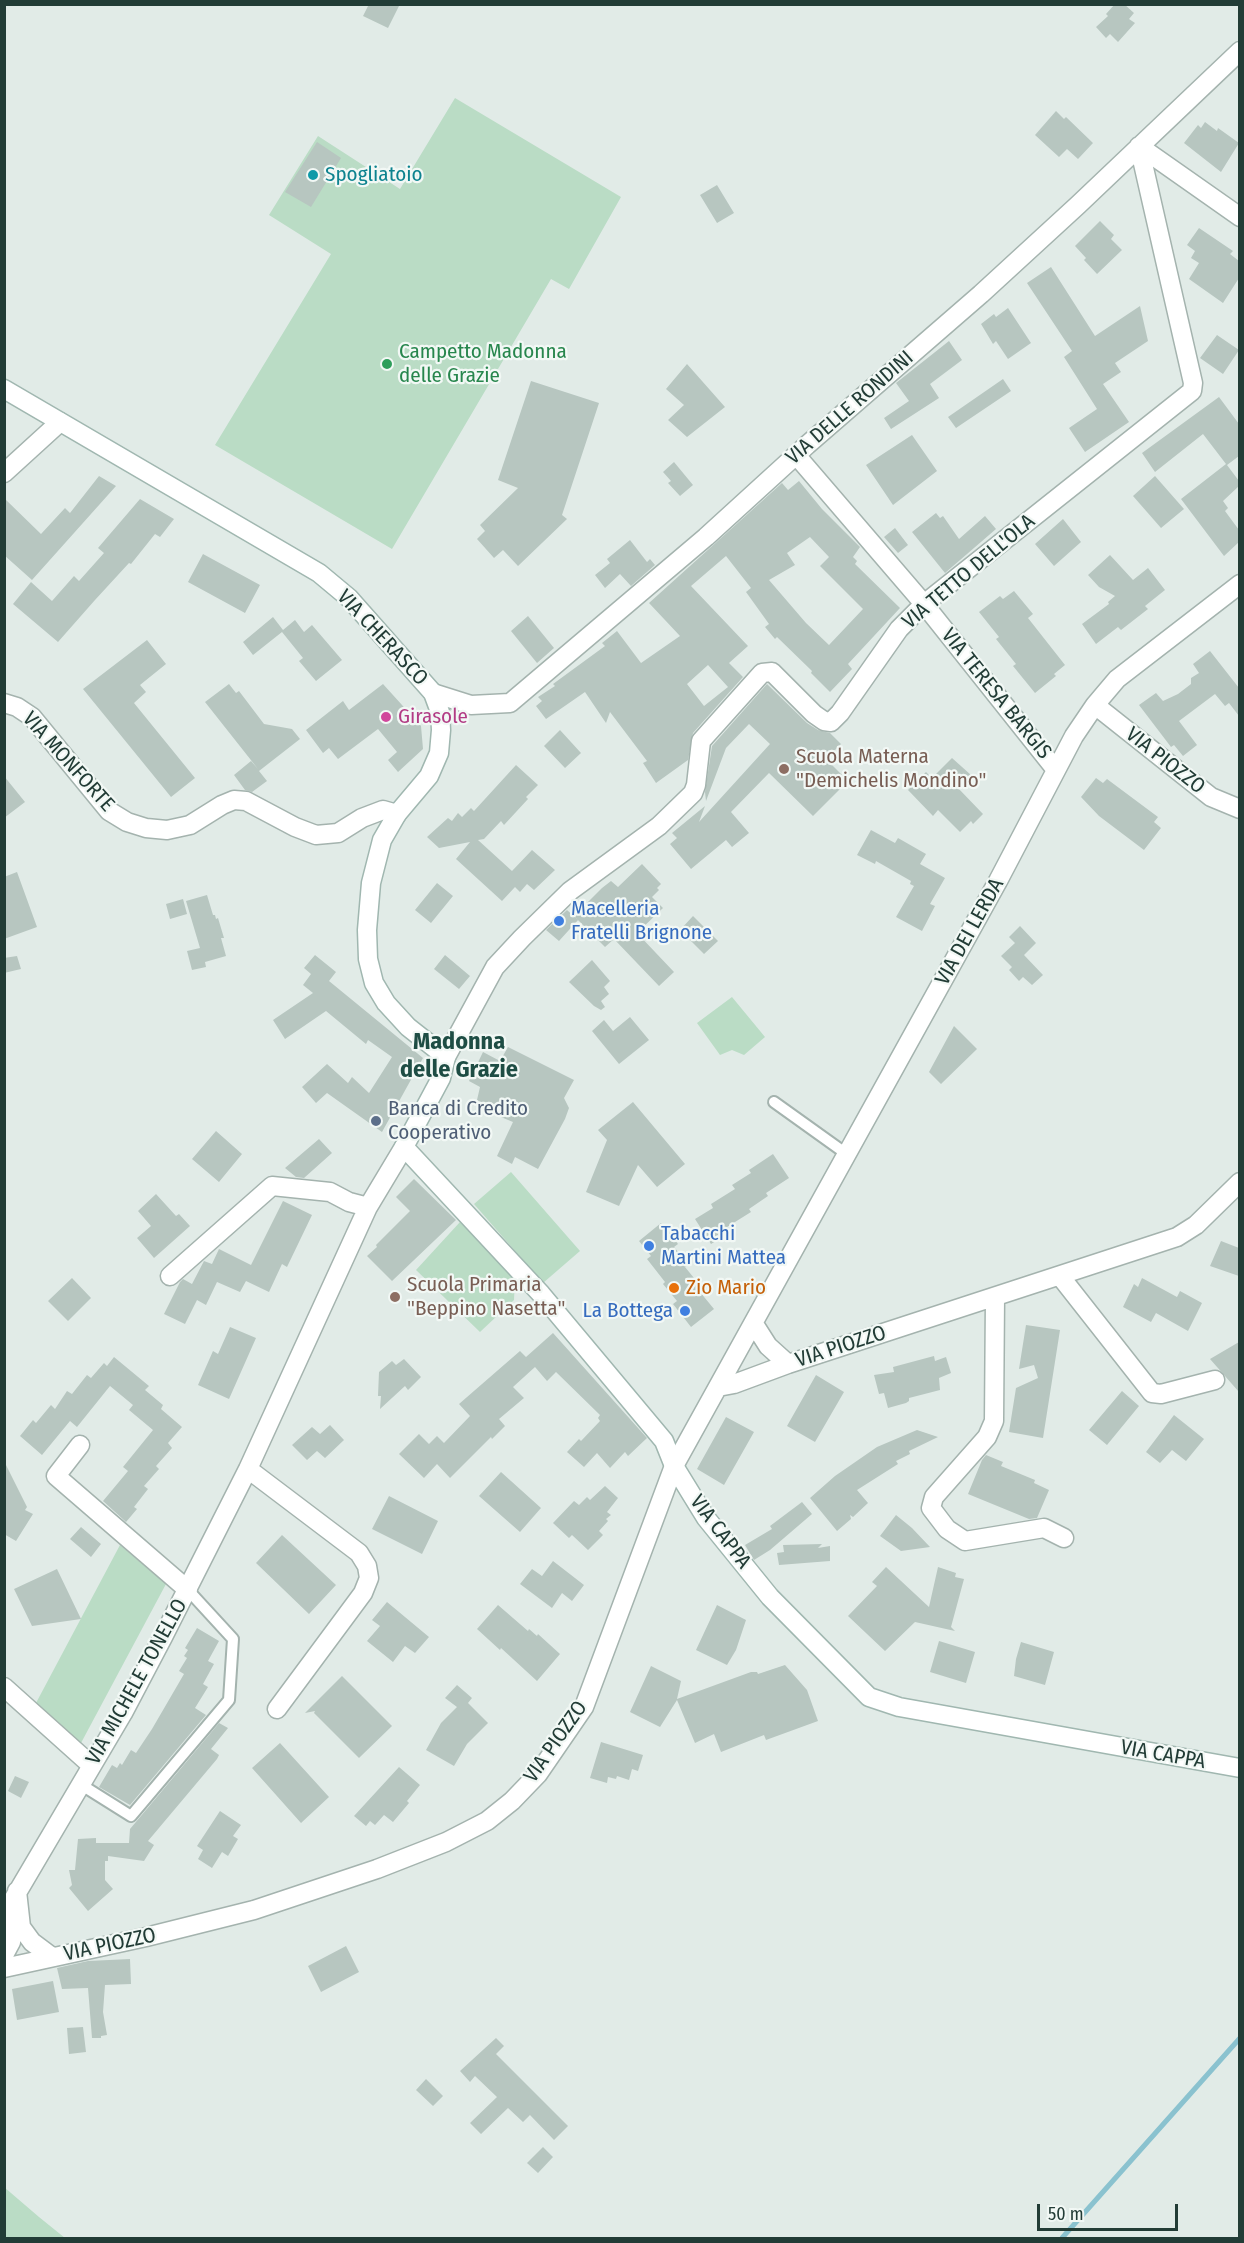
<!DOCTYPE html>
<html>
<head>
<meta charset="utf-8">
<style>
	body { margin:0 }
	#map { position:relative; width:1244px; height:2243px; overflow:hidden; background:#e1ebe7; font-family:"Fira Sans Condensed",sans-serif }
	canvas { display:block }
	.frame { position:absolute; inset:0; border:6px solid #223c36; pointer-events:none }
	.scale { position:absolute; left:1037px; top:2204px; width:141px; height:27px; box-sizing:border-box; border:3px solid #223c36; border-top:0; padding-left:8px; font-size:18px; line-height:21px; white-space:nowrap; color:#223c36; -webkit-text-stroke:4px #f2f8f5; paint-order:stroke }
</style>
</head>
<body>
<div id="map">
<canvas width="1244" height="2243"></canvas>
<div class="frame"></div>
<div class="scale">50 m</div>
</div>
<script>
const ctx = document.querySelector('canvas').getContext('2d');
ctx.lineJoin = 'round';
function paint(path, color) { ctx.fillStyle = color; ctx.fill(path, 'evenodd'); }
const toPath = rows => new Path2D(rows.map(r => 'M' + r).join(''));
function trace(path, color, width, dash) { ctx.strokeStyle = color; ctx.lineWidth = width; ctx.lineCap = dash ? 'butt' : 'round'; ctx.setLineDash(dash || []); ctx.stroke(path); }
function write(font, color, halo, rows, align = 'center') {
  ctx.font = font + ' "Fira Sans Condensed",sans-serif'; ctx.lineWidth = 4.5; ctx.setLineDash([]); ctx.textBaseline = 'middle'; ctx.strokeStyle = halo; ctx.fillStyle = color; for (const [text, x, y, turn = 0] of rows) {
    ctx.save(); ctx.translate(x, y); ctx.rotate((+turn || 0) * Math.PI / 180); ctx.textAlign = isNaN(turn) ? turn : align; if (halo) ctx.strokeText(text, 0, 0); ctx.fillText(text, 0, 0); ctx.restore();
  }
}
const green = toPath([
	[455,98,621,197,569,289,551,279,392,549,215,445,331,254,269,215,318,136,400,189],
	[732,997,765,1037,744,1055,732,1050,720,1055,697,1023],
	[511,1172,580,1251,543,1283,474,1204],
	[460,1222,515,1276,514,1300,480,1332,416,1270],
	[120,1545,166,1584,81,1743,36,1703],
	[4,2187,39,2217,65,2238,5,2238]
]);
const stream = toPath([
	[1062,2238,1240,2038]
]);
const building = toPath([
	[369,4,400,4,388,28,363,16],
	[1115,4,1124,4,1134,13,1129,19,1135,23,1118,42,1110,34,1106,38,1096,27,1108,16,1106,14],
	[1056,111,1064,119,1066,117,1093,143,1078,159,1067,149,1059,157,1035,135],
	[1205,122,1217,131,1218,128,1239,143,1221,172,1184,143,1198,125,1201,128],
	[317,142,341,158,311,207,285,192],
	[717,185,734,213,717,223,700,195],
	[1100,221,1114,235,1111,239,1122,250,1097,274,1084,260,1086,258,1075,246],
	[1199,228,1233,251,1230,254,1239,261,1239,278,1223,303,1189,279,1199,263,1191,258,1195,251,1187,245],
	[1051,267,1095,336,1140,306,1148,341,1115,363,1121,372,1103,384,1129,422,1085,452,1069,428,1097,409,1064,357,1072,351,1027,283],
	[1008,308,1031,343,1008,359,996,341,993,344,981,324,994,314,996,317],
	[1217,335,1239,350,1223,374,1200,358],
	[949,341,962,360,930,384,939,398,891,429,884,418,909,401,896,383],
	[687,364,725,407,687,437,668,420,684,405,666,389],
	[1003,379,1011,391,956,428,948,417],
	[531,381,599,403,562,515,567,519,518,566,503,550,494,558,477,539,485,531,480,525,518,488,498,480],
	[1219,397,1239,424,1239,456,1227,465,1239,481,1239,486,1223,501,1228,508,1225,511,1239,530,1239,542,1224,556,1181,499,1226,464,1203,434,1155,472,1142,453],
	[912,435,937,471,893,505,866,465],
	[674,462,693,485,680,496,668,483,671,481,663,472],
	[99,476,116,486,32,580,4,555,4,498,41,534,65,508,70,513],
	[1155,476,1184,509,1161,528,1133,496],
	[799,481,822,509,860,547,853,557,857,561,855,564,900,608,848,664,852,669,830,692,811,673,812,671,777,637,775,639,765,627,769,624,746,592,751,588,726,556,691,586,748,646,729,663,743,677,693,733,688,760,656,783,643,763,647,761,610,712,606,723,585,692,546,719,536,706,542,701,538,697,555,686,553,684,605,646,602,643,617,631,641,663,680,636,649,603,782,483,788,490],
	[810,537,829,557,820,566,863,609,829,645,806,623,769,580,795,565,787,553],
	[708,665,728,687,704,706,687,684],
	[140,499,174,519,160,537,155,534,131,564,129,563,95,600,58,642,13,604,31,582,52,601,74,576,79,581,104,553,98,548],
	[936,513,940,518,943,516,959,539,985,516,996,529,945,573,912,532],
	[1063,519,1081,542,1054,566,1035,544],
	[895,528,908,545,898,553,884,537],
	[630,540,647,562,650,559,655,565,631,586,620,574,605,588,595,575,610,563,607,559],
	[203,554,260,585,245,613,188,582],
	[1110,555,1133,580,1148,568,1165,590,1145,606,1148,609,1121,630,1118,627,1096,644,1082,624,1109,604,1108,602,1115,596,1099,587,1088,575],
	[1014,591,1033,614,1028,618,1065,665,1054,674,1056,676,1035,693,1013,666,1016,664,996,639,999,637,979,612,1000,596,1003,599],
	[528,616,554,648,537,663,511,631],
	[273,617,283,630,295,620,304,632,312,625,342,660,316,681,299,661,303,658,282,632,253,655,243,642],
	[147,640,166,664,140,685,146,692,134,703,195,778,171,797,83,689],
	[1210,651,1239,688,1239,716,1229,703,1225,706,1215,694,1179,721,1197,745,1183,756,1174,745,1171,747,1139,705,1156,693,1163,701,1178,694,1191,684,1191,678,1199,673,1193,664],
	[229,684,236,693,239,691,264,724,292,729,300,739,259,771,267,781,252,792,245,790,234,775,251,761,258,769,205,702],
	[383,684,421,726,423,749,398,772,388,760,397,752,378,729,338,759,329,748,323,753,306,730,343,701,349,710],
	[767,684,807,723,818,730,830,733,841,744,826,759,848,781,813,816,769,773,731,812,749,833,732,847,726,840,691,869,670,844,677,838,672,833,705,806,699,822,770,744,749,724,726,748,706,801,705,792,712,746],
	[560,730,581,753,565,768,544,746],
	[952,758,971,775,958,788,983,814,973,824,971,821,960,832,938,810,933,816,908,790,926,772,932,778],
	[516,765,538,785,526,797,528,799,504,825,501,821,484,839,478,840,512,871,532,850,555,870,534,890,527,884,520,892,515,887,502,901,456,859,470,842,439,848,427,837,448,818,452,821,458,813,462,817,471,808,474,811],
	[4,776,25,802,4,818],
	[1096,778,1103,783,1107,779,1158,817,1154,822,1161,828,1144,850,1099,816,1081,797],
	[871,830,895,843,898,838,926,854,920,864,945,878,930,904,935,906,922,931,896,917,914,886,910,884,911,881,876,861,875,864,857,855],
	[642,864,661,884,657,888,659,890,652,897,663,908,637,933,674,972,659,986,614,939,605,947,574,916,602,888,611,881,618,887],
	[17,872,37,927,4,939,4,877],
	[437,883,453,896,431,923,415,910],
	[207,895,213,915,215,915,216,919,218,918,224,938,221,938,226,956,205,962,206,967,192,970,187,951,200,948,186,901],
	[183,899,187,914,170,919,166,904],
	[567,910,578,920,559,941,546,930],
	[693,916,718,941,704,954,680,930],
	[1020,926,1036,943,1024,955,1043,975,1032,985,1023,977,1019,981,1009,970,1012,967,1001,956,1015,943,1009,937],
	[315,955,336,972,329,981,423,1058,382,1132,327,1093,316,1103,302,1087,327,1064,348,1083,352,1077,369,1093,392,1057,368,1040,366,1044,326,1011,285,1039,273,1020,313,993,303,985,311,974,304,968],
	[445,955,470,976,459,989,434,969],
	[17,956,21,969,4,973,4,958],
	[592,960,610,981,604,987,609,994,601,1001,605,1007,601,1010,594,1006,569,982],
	[630,1017,649,1040,619,1064,592,1031,604,1020,613,1031],
	[954,1026,977,1049,941,1084,929,1072],
	[508,1047,574,1080,564,1098,569,1108,565,1119,538,1169,515,1157,512,1164,497,1156,513,1122,496,1115,498,1111,477,1100,480,1087,469,1081,483,1052,500,1061],
	[633,1102,685,1164,657,1187,638,1165,619,1206,586,1192,607,1140,598,1130],
	[216,1131,242,1154,219,1182,192,1159],
	[319,1139,332,1153,304,1178,296,1177,285,1168],
	[773,1154,789,1178,766,1193,768,1196,749,1209,751,1212,727,1227,730,1232,711,1244,695,1219,713,1208,711,1204,735,1189,732,1185,751,1173,749,1170],
	[414,1179,456,1220,392,1281,367,1256,377,1247,376,1245,410,1211,396,1197],
	[156,1194,176,1216,179,1214,190,1226,154,1258,137,1238,151,1226,138,1211],
	[283,1201,312,1215,287,1267,282,1264,269,1292,246,1281,240,1292,217,1282,206,1305,197,1300,185,1324,164,1314,180,1282,183,1279,192,1284,204,1261,212,1264,219,1249,251,1265],
	[661,1223,678,1244,674,1247,688,1264,685,1267,703,1289,700,1292,714,1309,691,1327,673,1304,677,1301,663,1284,665,1282,647,1259,651,1256,639,1241],
	[1221,1241,1239,1248,1239,1276,1210,1266],
	[72,1278,91,1298,68,1321,48,1301],
	[1142,1278,1177,1297,1180,1291,1202,1303,1188,1331,1156,1313,1151,1322,1123,1307,1134,1284,1138,1287],
	[1026,1325,1060,1330,1043,1438,1009,1432,1016,1388,1038,1378,1034,1365,1019,1369],
	[230,1327,256,1338,229,1399,198,1385,213,1351,218,1354],
	[553,1333,647,1438,628,1456,625,1452,610,1468,597,1453,584,1467,567,1452,579,1439,581,1441,600,1421,598,1418,600,1415,556,1372,547,1381,535,1367,513,1387,524,1398,499,1419,505,1426,492,1439,491,1437,450,1478,437,1464,424,1478,399,1454,419,1434,429,1444,437,1436,444,1443,470,1416,459,1404,520,1351,526,1357],
	[1239,1342,1239,1392,1210,1359],
	[934,1356,935,1361,946,1357,951,1373,939,1378,940,1390,909,1398,909,1401,906,1403,888,1408,884,1393,879,1394,874,1375,894,1372,893,1367],
	[114,1357,149,1386,145,1390,163,1405,161,1409,182,1427,168,1443,172,1448,156,1466,159,1469,144,1486,148,1489,134,1507,137,1509,126,1522,103,1501,128,1471,123,1467,153,1430,129,1410,133,1405,110,1386,77,1427,70,1421,42,1455,20,1436,33,1420,36,1423,51,1405,55,1409,67,1391,72,1394,87,1375,91,1378,104,1363,107,1366],
	[404,1359,421,1377,408,1390,405,1386,380,1409,381,1396,378,1396,379,1372,392,1361,396,1365],
	[816,1375,844,1392,815,1442,787,1426],
	[1122,1391,1139,1406,1107,1445,1089,1430],
	[1174,1415,1204,1439,1186,1461,1172,1450,1160,1463,1146,1452],
	[726,1417,754,1432,724,1485,697,1469],
	[330,1425,344,1440,325,1458,317,1451,307,1460,292,1445,312,1427,320,1434],
	[917,1430,938,1437,909,1451,910,1454,896,1461,898,1464,857,1490,868,1503,853,1517,850,1515,851,1519,837,1531,810,1498,835,1476,877,1447],
	[986,1455,1003,1462,1001,1466,1035,1480,1034,1483,1049,1490,1037,1518,1029,1519,968,1494,982,1460],
	[4,1461,27,1507,25,1510,33,1514,16,1541,4,1534],
	[501,1472,541,1508,520,1532,479,1496],
	[605,1486,618,1498,607,1512,611,1515,606,1519,608,1521,599,1531,603,1535,588,1550,572,1535,569,1538,553,1523,574,1501,579,1505,587,1497,590,1500],
	[389,1496,438,1521,422,1554,372,1529],
	[802,1502,812,1514,770,1550,754,1560,745,1545,772,1529,770,1526],
	[896,1515,912,1528,930,1547,901,1551,880,1536],
	[81,1527,101,1544,91,1557,70,1539],
	[282,1535,336,1585,309,1614,256,1563],
	[822,1544,818,1548,830,1546,830,1561,779,1565,777,1553,784,1552,783,1545],
	[553,1561,584,1585,572,1601,562,1593,552,1608,520,1584,532,1569,542,1576],
	[886,1567,929,1607,938,1567,956,1573,955,1577,964,1579,951,1627,955,1631,915,1622,885,1651,848,1616,877,1586,872,1582],
	[57,1569,81,1619,32,1626,14,1589],
	[387,1602,429,1637,415,1653,405,1646,393,1662,367,1641,380,1626,372,1620],
	[498,1605,528,1631,529,1629,537,1636,538,1634,560,1654,537,1681,501,1648,500,1650,477,1629],
	[717,1605,746,1620,736,1650,727,1665,696,1650],
	[197,1628,219,1641,208,1661,214,1664,203,1684,208,1687,195,1708,206,1715,130,1805,99,1787,112,1765,117,1768,120,1763,122,1765,131,1750,136,1753,152,1729,184,1674,179,1671,187,1658,184,1656,188,1650,185,1648],
	[939,1641,975,1652,966,1683,930,1672],
	[1021,1642,1054,1652,1045,1685,1014,1676,1016,1659],
	[785,1665,807,1690,818,1721,766,1740,764,1735,721,1752,714,1734,695,1743,677,1700,660,1727,630,1712,651,1666,681,1681,677,1699,751,1672,757,1672,758,1674],
	[342,1676,392,1726,359,1758,314,1713,315,1711,305,1713],
	[457,1685,472,1698,468,1703,488,1723,467,1744,454,1766,426,1750,441,1723,457,1707,445,1698],
	[219,1723,228,1728,211,1749,219,1755,217,1759,148,1841,154,1845,144,1861,108,1856,108,1861,105,1861,105,1880,113,1889,88,1911,69,1888,72,1885,69,1870,75,1870,78,1839,96,1838,96,1843,129,1843,130,1829],
	[601,1742,643,1755,638,1771,632,1769,629,1780,617,1776,616,1779,608,1777,607,1783,590,1778],
	[280,1743,329,1797,301,1823,252,1768],
	[399,1767,420,1785,407,1801,409,1803,393,1822,384,1815,375,1825,370,1821,366,1826,354,1816],
	[15,1776,29,1782,21,1798,8,1791],
	[220,1811,241,1825,233,1836,238,1839,228,1856,222,1852,212,1868,198,1859,203,1850,197,1846],
	[346,1946,359,1972,321,1992,308,1966],
	[130,1959,131,1984,105,1985,103,2012,107,2035,101,2036,101,2038,92,2038,88,1988,62,1989,57,1968,88,1961],
	[53,1981,59,2012,17,2020,12,1989],
	[83,2027,86,2052,69,2054,67,2028],
	[496,2038,504,2046,496,2054,568,2126,554,2140,530,2115,523,2122,508,2108,481,2134,470,2123,497,2097,475,2076,470,2082,460,2071],
	[426,2079,443,2096,433,2106,416,2090],
	[543,2147,553,2157,538,2173,527,2163]
]);
const lane = toPath([
	[774,1102,848,1155],
	[80,1784,131,1816,229,1700,233,1639,188,1590]
]);
const street = toPath([
	[1139,146,1240,217],
	[796,455,924,604,1056,770],
	[4,473,60,422],
	[433,693,471,705,510,703,706,537,807,445,981,294,1078,205,1240,51],
	[4,703,17,707,32,717,109,811,127,822,146,828,167,830,190,825,222,805,234,800,246,801,295,827,316,835,338,833,362,818,383,810,397,814],
	[1095,705,1211,797,1240,809],
	[446,1057,495,967,522,938,570,891,659,826,693,793,696,785,701,741,762,673,772,672,814,714,824,721,831,722,840,713,899,629,924,604,1192,391,1193,383,1139,146],
	[170,1276,272,1186,330,1192,349,1202,368,1207],
	[1060,1276,1152,1393,1161,1394,1215,1380],
	[995,1297,994,1421,987,1437,934,1497,931,1508,947,1529,965,1541,1044,1528,1064,1538],
	[754,1324,768,1346,788,1364],
	[718,1387,734,1384,788,1364,1177,1237,1196,1225,1240,1182],
	[80,1445,56,1476,188,1590],
	[248,1469,359,1553,367,1566,369,1578,363,1593,277,1709],
	[4,1687,91,1765],
	[17,1891,21,1927,32,1942,52,1957],
	[4,1915,123,1713,163,1637,248,1469,368,1207,404,1147],
	[4,1955,11,1942,15,1911],
	[4,1968,146,1937,254,1910,377,1869,446,1842,487,1821,512,1801,538,1774,584,1707,674,1466,998,881,1074,736,1095,705,1117,679,1240,584]
]);
const secondary = toPath([
	[4,389,319,573,349,598,433,693,440,712,441,730,439,753,429,776,397,814,382,840,371,883,367,930,368,959,374,983,386,1003,408,1027,446,1057,441,1078,404,1147,541,1294,664,1441,674,1466,706,1518,770,1597,869,1697,899,1707,1240,1768]
]);
const markers = [
	[313,175,6,"#0f9aa8"],
	[387,364,6,"#2e9e5b"],
	[386,717,6,"#d1479c"],
	[784,769,6,"#8d6e63"],
	[559,921,6,"#3f7fe0"],
	[376,1121,6,"#5c6f8a"],
	[649,1246,6,"#3f7fe0"],
	[674,1288,6,"#e8710a"],
	[395,1297,6,"#8d6e63"],
	[685,1311,6,"#3f7fe0"]
];
const cultureNames = [
	["Spogliatoio",325,175]
];
const leisureNames = [
	["Campetto Madonna",399,352],
	["delle Grazie",399,376]
];
const streetNames = [
	["VIA DELLE RONDINI",850,408,-41],
	["VIA TETTO DELL'OLA",969,572,-40],
	["VIA CHERASCO",382,638,47],
	["VIA TERESA BARGIS",996,694,51],
	["VIA PIOZZO",1165,761,38],
	["VIA MONFORTE",68,762,48],
	["VIA DEI LERDA",970,932,-61],
	["VIA PIOZZO",841,1347,-18],
	["VIA CAPPA",720,1532,53],
	["VIA MICHELE TONELLO",137,1682,-61],
	["VIA PIOZZO",556,1742,-55],
	["VIA CAPPA",1163,1755,10],
	["VIA PIOZZO",110,1945,-12]
];
const hotelNames = [
	["Girasole",398,717]
];
const educationNames = [
	["Scuola Materna",796,757],
	["\"Demichelis Mondino\"",796,781],
	["Scuola Primaria",407,1285],
	["\"Beppino Nasetta\"",407,1309]
];
const shopNames = [
	["Macelleria",571,909],
	["Fratelli Brignone",571,933],
	["Tabacchi",661,1234],
	["Martini Mattea",661,1258],
	["La Bottega",673,1311,"right"]
];
const serviceNames = [
	["Banca di Credito",388,1109],
	["Cooperativo",388,1133]
];
const foodNames = [
	["Zio Mario",686,1288]
];
const quarterNames = [
	["Madonna",459,1042],
	["delle Grazie",459,1070]
];
paint(green, '#badcc5');
trace(stream, '#8ac2cf', 5);
paint(building, '#b7c6c0');
trace(lane, '#a4b3ae', 14);
trace(street, '#a4b3ae', 21);
trace(secondary, '#a0b7b0', 21);
trace(lane, '#fff', 10);
trace(street, '#fff', 18);
trace(secondary, '#fff', 18);
for (const [x, y, r, color] of markers) { const dot = new Path2D(); dot.arc(x, y, r, 0, 2 * Math.PI); ctx.fillStyle = color; ctx.fill(dot); trace(dot, '#f2f8f5', 2); }
write('21px', '#0d838f', '#f2f8f5', cultureNames, 'left');
write('21px', '#27864d', '#f2f8f5', leisureNames, 'left');
write('21px', '#223c36', '#f2f8f5', streetNames);
write('21px', '#b23c85', '#f2f8f5', hotelNames, 'left');
write('21px', '#785e54', '#f2f8f5', educationNames, 'left');
write('21px', '#366cbe', '#f2f8f5', shopNames, 'left');
write('21px', '#4e5e75', '#f2f8f5', serviceNames, 'left');
write('21px', '#c56008', '#f2f8f5', foodNames, 'left');
write('bold 24px', '#1e4d44', '#f2f8f5', quarterNames);
</script>
</body>
</html>
